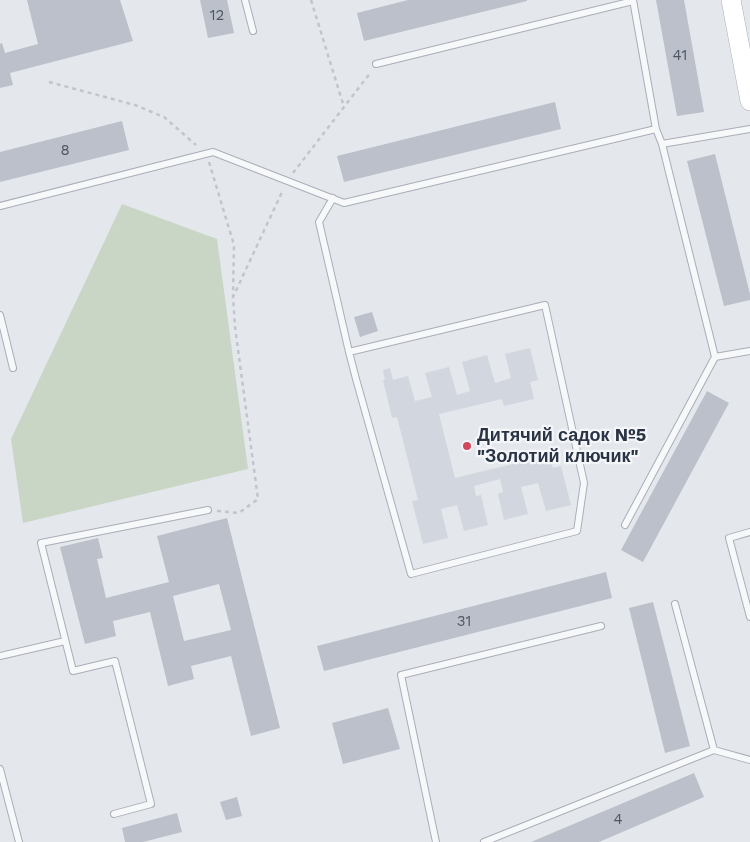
<!DOCTYPE html>
<html>
<head>
<meta charset="utf-8">
<style>
	body { margin:0 }
	canvas { display:block; background:#e4e7ec }
</style>
</head>
<body>
<canvas width="750" height="842"></canvas>
<script>
const ctx = document.querySelector('canvas').getContext('2d');
ctx.lineJoin = 'round';
function paint(path, color) { ctx.fillStyle = color; ctx.fill(path, 'evenodd'); }
const toPath = rows => new Path2D(rows.map(r => 'M' + r).join(''));
function trace(path, color, width, dash) { ctx.strokeStyle = color; ctx.lineWidth = width; ctx.lineCap = dash ? 'butt' : 'round'; ctx.setLineDash(dash || []); ctx.stroke(path); }
function write(font, color, halo, rows, align = 'center') {
  ctx.font = font + ' "Work Sans",sans-serif'; ctx.lineWidth = 4.5; ctx.setLineDash([]); ctx.textBaseline = 'middle'; ctx.strokeStyle = halo; ctx.fillStyle = color; for (const [text, x, y, turn = 0] of rows) {
    ctx.save(); ctx.translate(x, y); ctx.rotate((+turn || 0) * Math.PI / 180); ctx.textAlign = isNaN(turn) ? turn : align; if (halo) ctx.strokeText(text, 0, 0); ctx.fillText(text, 0, 0); ctx.restore();
  }
}
const built = toPath([
	[530,348,538,380,530,382,534,399,504,406,502,399,439,414,455,478,550,455,553,468,561,466,571,505,546,511,538,483,521,487,528,514,504,520,498,494,503,492,500,479,474,486,476,496,481,495,488,525,464,531,457,505,441,509,448,538,423,544,412,501,418,500,397,417,392,418,383,380,385,380,383,370,390,368,393,380,408,376,415,401,432,397,425,373,449,367,457,395,470,391,462,362,487,355,495,383,511,378,505,354]
]);
const green = toPath([
	[122,204,217,239,248,469,23,523,11,439]
]);
const building = toPath([
	[27,0,120,0,133,41,10,73,13,85,0,88,0,44,2,43,5,53,38,44],
	[200,0,227,0,234,33,208,38],
	[408,0,527,0,527,1,364,41,357,13],
	[656,0,684,0,704,112,677,116],
	[555,102,561,129,344,182,337,156],
	[122,121,129,150,0,182,0,152],
	[715,154,750,294,750,300,724,306,687,161],
	[372,312,378,331,360,337,354,317],
	[707,391,729,403,643,562,621,550],
	[227,518,280,728,251,736,231,656,191,666,194,679,168,686,150,612,113,621,116,636,85,644,60,547,98,538,103,558,97,559,106,598,169,582,157,536],
	[219,584,231,630,184,641,173,596],
	[606,572,612,598,324,671,317,646],
	[653,602,690,746,665,753,629,608],
	[388,708,400,749,343,764,332,723],
	[694,773,704,797,599,842,531,842],
	[237,797,242,816,226,820,220,802],
	[177,813,182,832,143,842,125,842,122,828]
]);
const path = toPath([
	[311,0,344,107],
	[49,82,135,105,164,117,196,145],
	[209,162,234,245,233,296],
	[293,173,371,72],
	[217,511,239,513,258,499,235,327,233,297,283,190]
]);
const lane = toPath([
	[245,0,253,31],
	[376,64,633,1],
	[662,144,750,129],
	[333,198,319,222,349,352,356,379,411,574,577,531,584,483,545,305,349,352],
	[0,206,213,152,344,203,656,129],
	[0,315,13,368],
	[715,357,750,351],
	[625,525,715,357,662,144,656,129,633,0],
	[750,532,729,538,750,617],
	[675,604,714,750],
	[0,656,65,641],
	[0,769,19,842],
	[114,814,151,804,115,661,73,671,41,543,208,510],
	[436,842,401,675,601,626],
	[484,842,714,750,750,760]
]);
const secondary = toPath([
	[731,0,750,101]
]);
const markers = [
	[467,446,5,"#d1495b"]
];
const numberNames = [
	["12",217,16],
	["41",680,56],
	["8",65,151],
	["31",464,622],
	["4",618,820]
];
const poiNames = [
	["Дитячий садок №5",477,436],
	["\"Золотий ключик\"",477,457]
];
paint(built, '#d2d6de');
paint(green, '#c9d6c5');
paint(building, '#bbc0ca');
trace(lane, '#a9aeb7', 8);
trace(secondary, '#a9aeb7', 20);
trace(path, '#c2c5cb', 2.5, [4, 4]);
trace(lane, '#f7f8fa', 6);
trace(secondary, '#fff', 19);
for (const [x, y, r, color] of markers) { const dot = new Path2D(); dot.arc(x, y, r, 0, 2 * Math.PI); ctx.fillStyle = color; ctx.fill(dot); trace(dot, '#f4f6f9', 2); }
write('15px', '#4f5766', null, numberNames);
write('bold 18px', '#2b3445', '#f4f6f9', poiNames, 'left');
</script>
</body>
</html>
